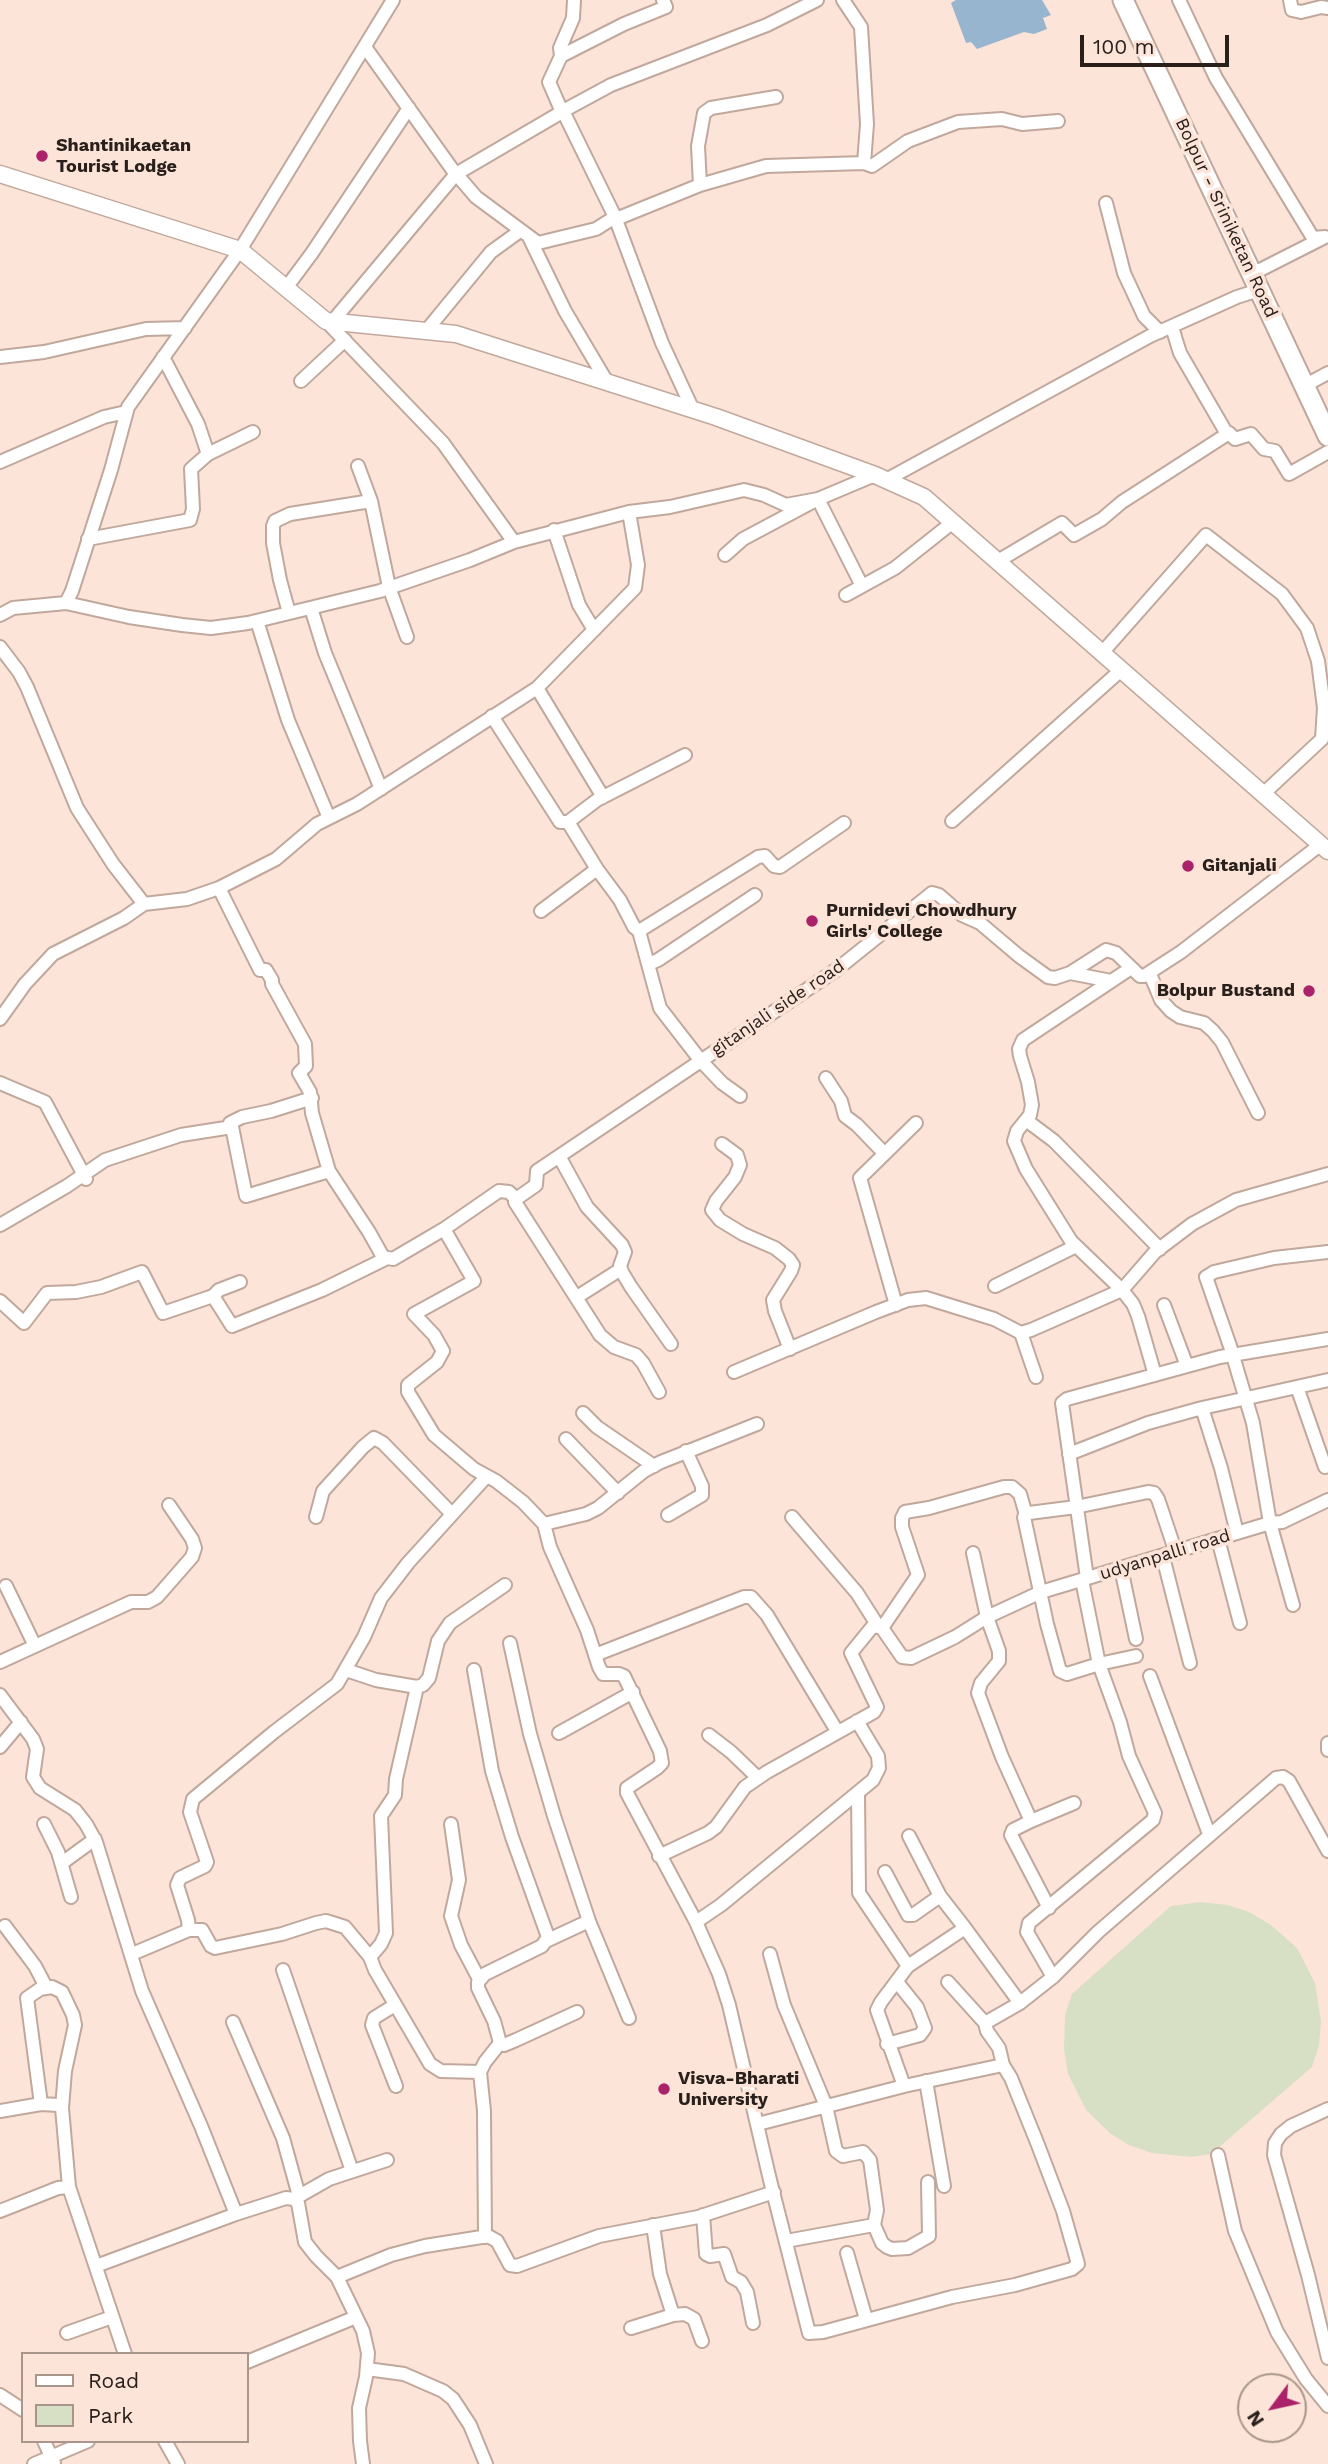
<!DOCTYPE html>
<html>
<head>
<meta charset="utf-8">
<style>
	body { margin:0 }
	#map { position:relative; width:1328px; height:2464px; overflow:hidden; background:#fde4d8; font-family:"Work Sans",sans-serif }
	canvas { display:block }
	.legend { position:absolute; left:21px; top:2352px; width:228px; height:91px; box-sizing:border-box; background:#fde4d8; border:2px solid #a8968c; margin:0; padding:9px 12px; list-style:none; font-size:21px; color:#29201b }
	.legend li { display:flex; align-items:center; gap:14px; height:35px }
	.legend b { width:35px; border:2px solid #a8968c }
	.north { position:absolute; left:1237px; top:2373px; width:70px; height:70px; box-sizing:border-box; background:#fde4d8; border:2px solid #a8968c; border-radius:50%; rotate:237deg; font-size:19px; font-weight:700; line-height:28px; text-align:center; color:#29201b }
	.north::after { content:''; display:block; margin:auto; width:24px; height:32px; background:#a9226a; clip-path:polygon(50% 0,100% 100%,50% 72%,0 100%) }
	.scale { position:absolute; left:1080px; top:35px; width:149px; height:32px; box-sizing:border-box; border:4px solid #29201b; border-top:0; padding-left:9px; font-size:21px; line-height:24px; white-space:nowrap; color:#29201b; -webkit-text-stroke:5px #fde4d8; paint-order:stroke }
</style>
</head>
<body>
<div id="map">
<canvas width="1328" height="2464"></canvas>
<ul class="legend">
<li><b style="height:9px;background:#fff"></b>Road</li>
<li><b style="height:19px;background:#d7dfc5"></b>Park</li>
</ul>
<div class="north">N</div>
<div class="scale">100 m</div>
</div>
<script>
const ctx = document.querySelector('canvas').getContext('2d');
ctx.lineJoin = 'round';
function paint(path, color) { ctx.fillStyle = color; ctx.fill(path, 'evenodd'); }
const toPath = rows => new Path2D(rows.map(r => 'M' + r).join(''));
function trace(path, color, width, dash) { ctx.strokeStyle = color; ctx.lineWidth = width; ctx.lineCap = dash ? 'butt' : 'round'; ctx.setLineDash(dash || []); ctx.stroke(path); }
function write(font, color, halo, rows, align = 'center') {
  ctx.font = font + ' "Work Sans",sans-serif'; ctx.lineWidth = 7; ctx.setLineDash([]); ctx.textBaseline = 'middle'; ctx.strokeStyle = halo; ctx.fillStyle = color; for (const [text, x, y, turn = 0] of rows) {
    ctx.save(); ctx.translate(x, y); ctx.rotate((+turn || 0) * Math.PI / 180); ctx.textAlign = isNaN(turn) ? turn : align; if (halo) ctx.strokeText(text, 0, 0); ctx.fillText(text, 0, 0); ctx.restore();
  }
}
const green = toPath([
	[1200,1902,1228,1905,1249,1912,1271,1925,1297,1948,1315,1983,1321,2021,1319,2045,1312,2067,1211,2154,1192,2157,1152,2153,1129,2145,1111,2134,1086,2110,1068,2074,1064,2049,1065,2015,1072,1994,1171,1906]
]);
const water = toPath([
	[956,0,1042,0,1051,15,1043,18,1047,29,1034,34,1024,32,977,49,971,42,966,43,951,3]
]);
const minor = toPath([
	[843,0,861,27,867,124,864,163],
	[1179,0,1216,78,1313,238,1325,237],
	[1290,0,1292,10,1301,12,1321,7,1328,8],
	[365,47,452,169,476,197,538,243,596,229,615,217,563,111,611,85,767,25,817,0],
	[561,56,624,24,666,7,663,0],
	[700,185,698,146,704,113,711,108,776,97],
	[1106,203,1124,273,1144,316,1160,332],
	[615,217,662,343,693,410],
	[616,219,700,185,766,166,864,163,872,166,908,141,958,122,1002,119,1022,124,1058,121],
	[529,237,565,311,607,382],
	[1252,274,1323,238],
	[286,288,312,253,409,108],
	[326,321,443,443,514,542],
	[332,322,456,174,562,112,549,82,561,56,560,48,573,18,574,0],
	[1172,327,1180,353,1227,434],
	[426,331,491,252,520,231],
	[0,357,44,352,146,329,185,328],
	[163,357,198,424,208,454],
	[301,381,345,340],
	[1304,386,1328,373],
	[0,462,104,417,126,412],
	[358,466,371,501,389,587,407,637],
	[886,480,1150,336,1237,297,1259,290],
	[554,530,579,605,594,630],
	[88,539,190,520,193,509,191,469,208,454,253,432],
	[725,555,743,539,818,499,862,586],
	[998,561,1062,523,1074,535,1102,519,1122,502,1229,433,1235,439,1251,434,1264,449,1275,451,1289,474,1328,452],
	[846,595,895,568,953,522],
	[66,603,129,617,182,625,211,628,248,623,380,591,470,560,514,542,629,512,670,507,744,490,764,495,786,505,818,499,875,475],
	[311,608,325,653,381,789],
	[289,613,280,580,273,543,273,526,275,521,290,514,371,501],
	[0,615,13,608,66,603,72,591,111,470,128,407,240,250,393,0],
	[257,621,288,720,329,818],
	[0,647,19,672,27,687,77,808,113,864,144,904,187,899,219,888,260,970,266,970,272,980,272,984,305,1044,306,1066,299,1073,310,1092,312,1113,329,1171,369,1232,383,1257,393,1259,444,1229,474,1281,414,1314,434,1335,443,1351,437,1362,408,1385,408,1392,434,1435,474,1469,496,1481,523,1502,544,1524,550,1547,587,1630,599,1667,603,1674,619,1674,624,1676,660,1751,662,1763,657,1768,627,1788,627,1793,696,1922,719,1974,729,2005,770,2180,809,2333,823,2332,952,2297,1015,2285,1072,2269,1078,2264,1063,2211,1038,2145,1011,2078,1003,2065,904,2086,758,2124],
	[1101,654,1206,535,1282,594,1307,628,1318,661,1324,708,1322,739,1262,795],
	[537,688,603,797],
	[492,716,560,822,568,822],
	[685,755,597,800,568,822,597,869,620,900,634,927,639,931,660,1008,701,1061,722,1083,740,1096],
	[952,821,1120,671],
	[219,888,276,859,317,824,357,804,537,688,635,588,638,565,629,512],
	[541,911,597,869],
	[639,931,758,857,765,856,774,866,780,867,844,823],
	[649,964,658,960,755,895],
	[1131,968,1023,1040,1019,1049,1020,1056,1028,1082,1032,1105,1030,1115,1017,1131,1014,1141,1026,1169,1071,1241,1122,1290,1133,1304,1138,1316,1155,1375],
	[1070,973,1111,981],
	[1150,974,1161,1000,1171,1011,1180,1017,1204,1023,1213,1031,1222,1042,1258,1113],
	[0,1019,25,984,53,954,124,918,144,904],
	[826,1078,841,1101,845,1116,857,1125,884,1153],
	[0,1083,45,1102,86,1179],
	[1026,1120,1054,1141,1160,1249],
	[232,1127,230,1123,242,1117,271,1111,312,1098],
	[722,1144,737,1155,740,1165,735,1177,716,1201,712,1210,720,1220,743,1234,775,1248,789,1259,793,1265,791,1271,773,1300,775,1311,790,1349],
	[559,1156,587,1207,622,1245,625,1252,620,1266,622,1272,631,1287,671,1344],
	[516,1199,515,1202,600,1335,614,1347,636,1355,643,1363,659,1392],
	[0,1225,67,1186,105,1160,181,1135,232,1127,246,1196,329,1171],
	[444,1229,499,1191,509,1192,516,1199,536,1185,537,1171,836,970,932,893,939,895,962,915,980,923,1019,956,1048,977,1055,978,1070,973,1106,950,1116,953,1140,976,1144,976,1181,952,1320,845],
	[995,1286,1076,1246],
	[213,1296,219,1290,240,1282],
	[577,1297,621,1269],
	[0,1301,24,1323,47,1293,76,1292,101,1287,142,1272,163,1313,213,1296,232,1326,322,1290,387,1258],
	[896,1305,860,1178,916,1123],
	[1164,1305,1187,1366],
	[1021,1333,1036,1377],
	[734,1372,876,1312,908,1300,926,1298,994,1319,1021,1333,1031,1330,1122,1290,1155,1252,1192,1224,1236,1200,1328,1174],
	[1297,1387,1325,1467],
	[1202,1408,1221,1468,1237,1533],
	[583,1413,597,1427,654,1466],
	[566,1439,618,1493],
	[1069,1454,1148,1423,1202,1408,1328,1380],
	[668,1515,702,1495,702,1486,686,1451],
	[316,1517,323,1491,363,1447,374,1438,383,1443,452,1514],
	[792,1517,857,1593,878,1626],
	[544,1524,586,1514,598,1508,644,1471,661,1462,757,1424],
	[1218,1539,1240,1623],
	[973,1553,987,1617,999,1651,999,1661,981,1683,978,1693,1002,1757,1031,1821],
	[1163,1557,1190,1663],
	[1121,1568,1136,1639],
	[1087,1578,1062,1403,1067,1399,1220,1357,1328,1339],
	[6,1586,35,1646],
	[1293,1605,1270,1523,1253,1423,1230,1346,1206,1277,1214,1272,1274,1258,1328,1252],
	[882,1628,918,1575,902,1527,902,1518,905,1512,929,1508,1004,1487,1012,1487,1020,1494,1026,1515],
	[510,1643,530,1734,554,1816,589,1921,629,2018],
	[595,1655,744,1597,751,1597,767,1615,837,1731],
	[1136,1656,1099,1664,1067,1674,1060,1671,1047,1624,1024,1517,1029,1513,1076,1507,1148,1492,1154,1493,1158,1499,1176,1553],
	[0,1662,131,1602,148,1602,157,1597,192,1557,195,1548,192,1539,169,1505],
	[346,1670,376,1680,417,1687,423,1685,429,1678,438,1641,450,1623,505,1585],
	[474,1670,492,1771,512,1837,548,1937,542,1946,485,1974,478,1982,478,1988,494,2021,500,2043,485,2062,480,2072,484,2111,485,2237],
	[1150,1676,1209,1834],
	[0,1695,33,1739,37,1749,33,1777,40,1788,75,1810,86,1824,96,1842,142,1991,201,2126,236,2214,286,2198,294,2199,298,2203,305,2242,316,2256,337,2277],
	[559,1733,633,1692],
	[709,1735,731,1752,758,1778],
	[1328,1743,1328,1750],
	[0,1747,21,1722],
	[858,1793,859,1893,908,1966,965,1928,1020,2003],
	[44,1824,58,1852,71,1897],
	[451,1824,459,1880,451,1916,461,1945,479,1979],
	[909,1836,940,1896,965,1928],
	[659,1856,708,1833,716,1827,745,1787,767,1772,874,1712,877,1707,851,1653,873,1626,882,1628,902,1657,911,1658,955,1637,987,1617,1041,1592,1270,1523,1282,1522,1328,1500],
	[62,1863,95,1839],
	[885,1872,908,1915,913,1915,940,1896],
	[1049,1908,1011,1835,1013,1830,1031,1821,1074,1803],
	[696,1922,721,1905,873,1780,879,1768,878,1756,857,1721],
	[5,1926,35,1966,46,1987],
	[189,1930,202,1930,211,1946,215,1948,282,1934,316,1923,326,1921,345,1927,370,1957,375,1970,430,2064,441,2071,480,2072],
	[546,1941,589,1921],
	[132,1954,189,1930,188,1920,177,1885,180,1878,205,1866,207,1862,190,1812,193,1799,274,1732,337,1684,364,1637,381,1598,408,1563,486,1477],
	[770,1954,784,2005,826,2106,836,2151,843,2156,863,2152,870,2160,877,2210,874,2225,882,2243,887,2247,892,2249,908,2248,929,2236,928,2182],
	[370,1957,381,1944,386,1933,381,1816,395,1795,396,1779,417,1687],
	[283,1970,352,2171],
	[1053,1977,1027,1932,1029,1923,1153,1820,1155,1813,1129,1756,1120,1722,1099,1664,1082,1580],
	[948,1982,985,2023],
	[395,2005,374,2018,372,2025,396,2086],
	[233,2022,283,2138,299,2196],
	[500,2043,504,2045,516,2040,577,2012],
	[887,2044,920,2035,925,2028,917,2007,897,1982],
	[1003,2065,999,2048,987,2031,985,2023,1020,2003,1053,1977,1098,1932,1276,1778,1283,1777,1289,1781,1328,1851],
	[926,2081,944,2186],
	[904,2086,877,2010,881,2002,908,1966],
	[41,2104,27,1998,40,1989,52,1987,62,1992,73,2015,75,2025,65,2071,62,2108],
	[1328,2109,1291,2126,1281,2134,1275,2143,1274,2155,1308,2275,1328,2358],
	[0,2111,41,2104,58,2105,62,2108,69,2187],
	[1218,2155,1235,2231,1277,2332,1306,2379,1328,2406],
	[294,2199,329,2179,387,2160],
	[0,2211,58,2188,69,2187,125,2354],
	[703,2215,706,2254,710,2256,724,2254,732,2277,741,2282,747,2292,753,2323],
	[653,2225,660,2274,673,2315],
	[786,2241,874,2225],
	[847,2253,866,2319],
	[96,2266,236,2214],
	[631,2328,673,2315,685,2314,694,2319,702,2341],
	[67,2333,112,2317],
	[247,2362,356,2317],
	[367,2369,404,2374,443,2391,453,2399,470,2425,486,2464],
	[0,2395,23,2410],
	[44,2441,54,2463],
	[165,2441,178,2464],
	[34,2464,88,2441],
	[363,2464,360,2441,359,2408,366,2377,368,2353,363,2331,337,2277,391,2255,425,2246,488,2236,497,2241,510,2265,517,2266,599,2236,698,2217,774,2192]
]);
const tertiary = toPath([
	[0,174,240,250,326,321,456,334,716,417,875,475,924,497,1328,851]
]);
const primary = toPath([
	[1123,0,1328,436]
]);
const markers = [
	[42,156,7,"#a9226a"],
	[1188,866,7,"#a9226a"],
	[812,921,7,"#a9226a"],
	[1309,991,7,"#a9226a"],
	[664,2089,7,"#a9226a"]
];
const poiNames = [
	["Shantinikaetan",56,146],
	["Tourist Lodge",56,167],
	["Gitanjali",1202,866],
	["Purnidevi Chowdhury",826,911],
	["Girls' College",826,932],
	["Bolpur Bustand",1295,991,"right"],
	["Visva-Bharati",678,2079],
	["University",678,2100]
];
const streetNames = [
	["Bolpur - Sriniketan Road",1226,218,65],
	["gitanjali side road",778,1008,-34],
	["udyanpalli road",1165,1555,-17]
];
paint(green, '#d7dfc5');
paint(water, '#98b5cf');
trace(minor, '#c0a89d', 16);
trace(tertiary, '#c0a89d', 19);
trace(primary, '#c0a89d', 23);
trace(minor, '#fff', 12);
trace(tertiary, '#fff', 16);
trace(primary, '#fff', 19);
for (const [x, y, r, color] of markers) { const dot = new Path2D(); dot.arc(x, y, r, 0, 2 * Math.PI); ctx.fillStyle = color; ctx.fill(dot); trace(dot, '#fde4d8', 2.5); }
write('bold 18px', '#29201b', '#fde4d8', poiNames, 'left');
write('18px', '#29201b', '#fde4d8', streetNames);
</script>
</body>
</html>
